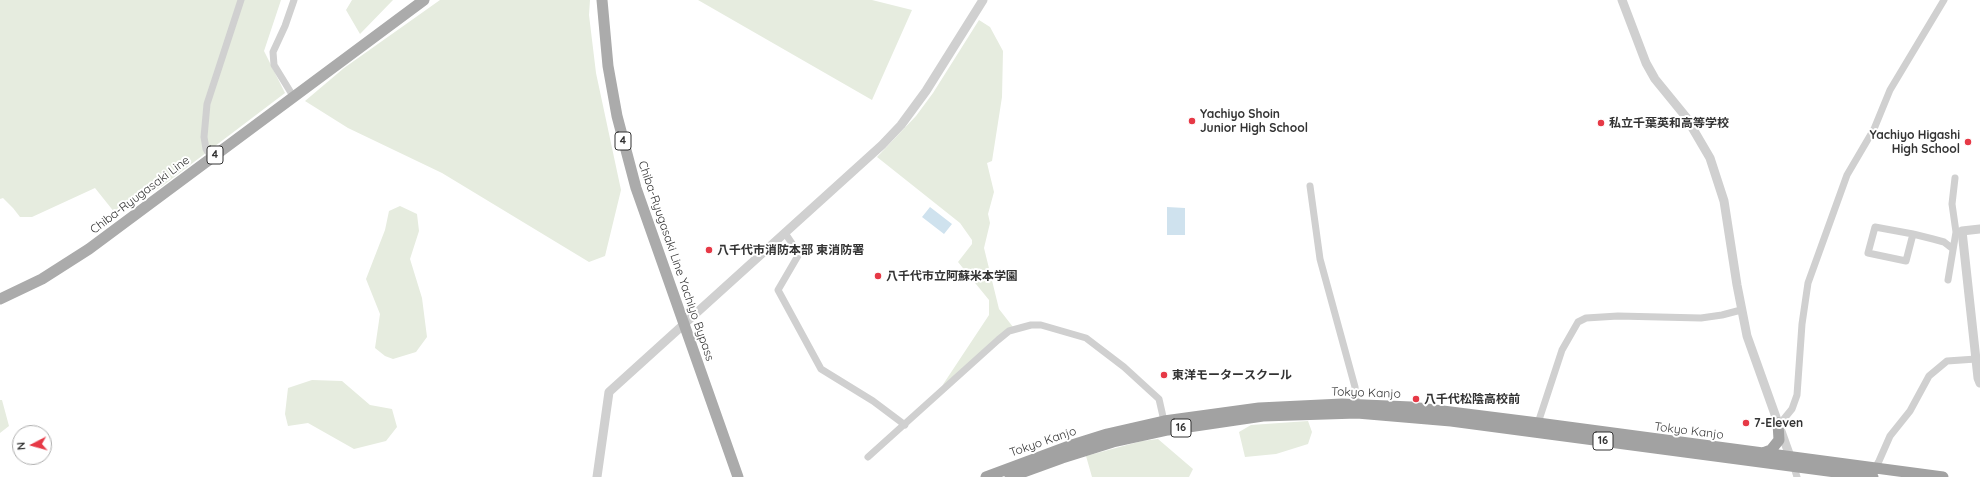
<!DOCTYPE html>
<html>
<head>
<meta charset="utf-8">
<style>
	body { margin:0 }
	#map { position:relative; width:1980px; height:477px; overflow:hidden; background:#fff; font-family:Quicksand,sans-serif }
	canvas { display:block }
	.north { position:absolute; left:12px; top:425px; width:40px; height:40px; box-sizing:border-box; background:#fff; border:1px solid #adadad; border-radius:50%; rotate:264deg; font-size:11px; font-weight:700; line-height:16px; text-align:center; color:#333 }
	.north::after { content:''; display:block; margin:auto; width:14px; height:18px; background:#e63946; clip-path:polygon(50% 0,100% 100%,50% 72%,0 100%) }
</style>
</head>
<body>
<div id="map">
<canvas width="1980" height="477"></canvas>
<div class="north">N</div>
</div>
<script>
const ctx = document.querySelector('canvas').getContext('2d');
ctx.lineJoin = 'round';
function paint(path, color) { ctx.fillStyle = color; ctx.fill(path, 'evenodd'); }
const toPath = rows => new Path2D(rows.map(r => 'M' + r).join(''));
function trace(path, color, width, dash) { ctx.strokeStyle = color; ctx.lineWidth = width; ctx.lineCap = dash ? 'butt' : 'round'; ctx.setLineDash(dash || []); ctx.stroke(path); }
function write(font, color, halo, rows, align = 'center') {
  ctx.font = font + ' Quicksand,"Noto Sans JP",sans-serif'; ctx.lineWidth = 4; ctx.setLineDash([]); ctx.textBaseline = 'middle'; ctx.strokeStyle = halo; ctx.fillStyle = color; for (const [text, x, y, turn = 0] of rows) {
    ctx.save(); ctx.translate(x, y); ctx.rotate((+turn || 0) * Math.PI / 180); ctx.textAlign = isNaN(turn) ? turn : align; if (halo) ctx.strokeText(text, 0, 0); ctx.fillText(text, 0, 0); ctx.restore();
  }
}
const green = toPath([
	[0,0,281,0,264,51,285,93,161,187,115,213,95,188,32,217,20,217,13,208,3,198,0,199],
	[352,0,393,0,360,34,346,10],
	[440,0,590,0,589,15,596,73,621,190,605,256,589,262,442,173,348,128,305,101,344,68],
	[698,0,872,0,912,10,872,100],
	[979,20,990,27,1003,51,1002,97,992,161,987,163,994,192,988,214,990,223,984,248,999,309,1013,327,942,386,989,315,989,300,958,262,972,244,972,240,960,223,877,157,916,116,933,93],
	[400,206,417,214,419,231,410,259,422,298,427,337,416,352,393,359,385,356,375,348,380,314,366,279,385,230,389,211],
	[312,380,342,381,370,405,392,409,397,427,386,441,354,449,308,423,288,426,285,414,288,388],
	[0,400,2,400,9,426,0,433],
	[1308,421,1312,432,1308,444,1276,454,1245,457,1239,432,1251,425],
	[1158,439,1193,469,1189,477,1092,477,1086,456,1142,441]
]);
const water = toPath([
	[930,207,952,224,944,234,922,217],
	[1167,207,1185,208,1185,235,1167,235]
]);
const minor = toPath([
	[293,96,274,65,273,52,285,26,294,0],
	[212,158,206,149,204,137,207,104,241,0],
	[1310,186,1320,259,1355,387,1357,408],
	[785,233,799,254,778,290,821,369,873,401,905,425],
	[1913,234,1906,261,1868,253,1875,227,1913,234,1933,239,1944,242,1953,249],
	[1948,280,1956,232,1952,204,1955,178],
	[1778,422,1783,420,1792,409,1797,395,1802,324,1808,283,1847,175,1874,129,1890,90,1944,0],
	[1537,426,1562,350,1578,322,1586,318,1618,316,1701,318,1722,315,1741,310],
	[868,457,998,340,1009,331,1031,325,1041,325,1086,338,1124,367,1159,399,1164,421],
	[1794,467,1797,477],
	[1874,470,1879,461,1890,436,1910,411,1929,376,1947,361,1976,359]
]);
const tertiary = toPath([
	[1622,0,1646,63,1655,79,1686,117,1710,158,1724,201,1737,285,1747,336,1792,462],
	[1980,229,1962,231,1978,378,1980,383],
	[597,477,609,392,882,145,901,125,926,91,983,0]
]);
const primary = toPath([
	[602,0,608,66,617,116,636,188,738,477],
	[0,299,42,279,89,249,424,0]
]);
const trunk = toPath([
	[1763,453,1771,450,1779,440,1778,423],
	[986,477,1072,445,1107,434,1164,421,1259,408,1342,404,1411,407,1538,423,1943,477],
	[1010,477,1062,458,1113,442,1168,430,1263,416,1357,413,1451,421,1873,477]
]);
const markers = [
	[1192,121,4,"#e63946"],
	[1601,123,4,"#e63946"],
	[1968,142,4,"#e63946"],
	[709,250,4,"#e63946"],
	[878,276,4,"#e63946"],
	[1164,375,4,"#e63946"],
	[1416,399,4,"#e63946"],
	[1746,423,4,"#e63946"]
];
const shields = [
	[623,141,16],
	[215,155,16],
	[1181,428,20],
	[1603,441,20]
];
const shieldNames = [
	["4",623,141],
	["4",215,155],
	["16",1181,428],
	["16",1603,441]
];
const poiNames = [
	["Yachiyo Shoin",1200,114],
	["Junior High School",1200,128],
	["私立千葉英和高等学校",1609,123],
	["Yachiyo Higashi",1960,135,"right"],
	["High School",1960,149,"right"],
	["八千代市消防本部 東消防署",717,250],
	["八千代市立阿蘇米本学園",886,276],
	["東洋モータースクール",1172,375],
	["八千代松陰高校前",1424,399],
	["7-Eleven",1754,423]
];
const streetNames = [
	["Chiba-Ryugasaki Line",140,195,-37],
	["Chiba-Ryugasaki Line Yachiyo Bypass",676,261,71],
	["Tokyo Kanjo",1366,393,2],
	["Tokyo Kanjo",1689,431,7],
	["Tokyo Kanjo",1043,442,-19]
];
paint(green, '#e6ecdf');
paint(water, '#cfe2ee');
trace(minor, '#d0d0d0', 7);
trace(tertiary, '#d0d0d0', 9);
trace(primary, '#ababab', 11);
trace(trunk, '#a2a2a2', 11);
for (const [x, y, r, color] of markers) { const dot = new Path2D(); dot.arc(x, y, r, 0, 2 * Math.PI); ctx.fillStyle = color; ctx.fill(dot); trace(dot, '#fff', 1.5); }
for (const [x, y, w] of shields) { const box = new Path2D(); box.roundRect(x - w / 2, y - 9, w, 18, 3); ctx.fillStyle = '#fff'; ctx.fill(box); trace(box, '#333', 1); }
write('bold 11px', '#333', null, shieldNames);
write('bold 12px', '#333', '#fff', poiNames, 'left');
write('12px', '#333', '#fff', streetNames);
</script>
</body>
</html>
